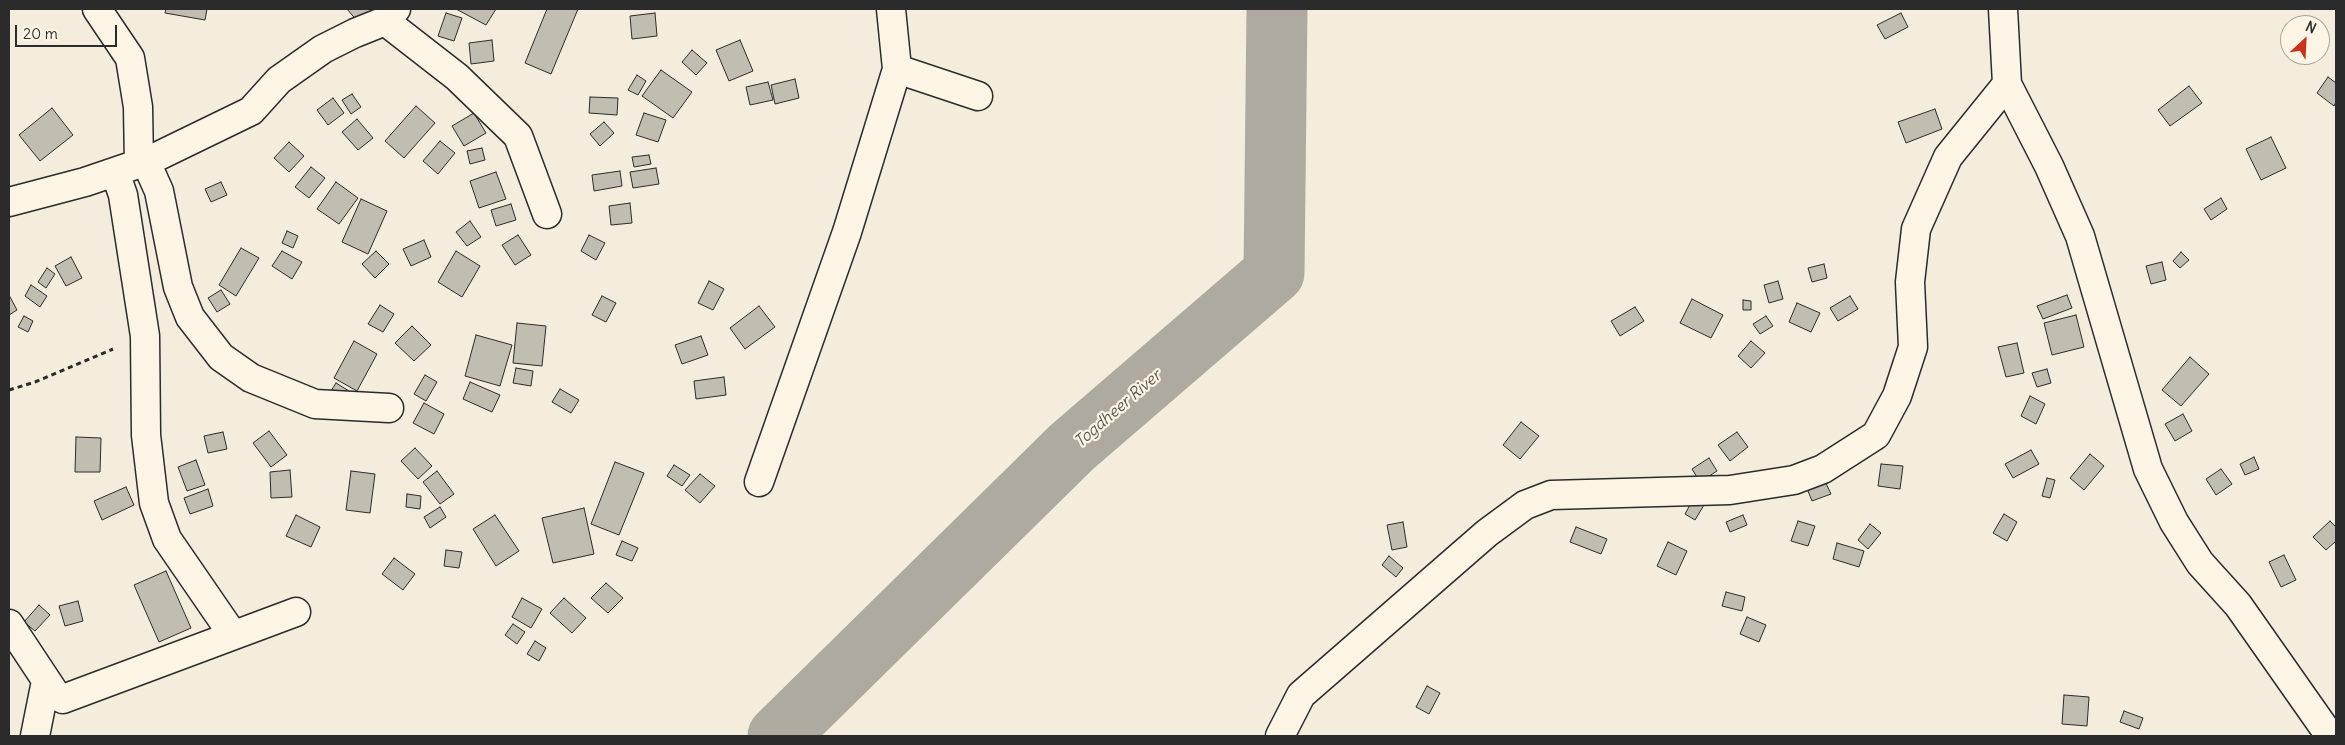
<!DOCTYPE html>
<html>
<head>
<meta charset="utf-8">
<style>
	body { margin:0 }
	#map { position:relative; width:2345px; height:745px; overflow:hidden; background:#f4edde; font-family:Delius,sans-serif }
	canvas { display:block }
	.frame { position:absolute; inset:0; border:10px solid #2b2b2b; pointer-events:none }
	.north { position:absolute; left:2280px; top:15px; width:50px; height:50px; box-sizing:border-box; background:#fcf5e5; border:1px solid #a8a49b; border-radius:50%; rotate:25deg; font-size:14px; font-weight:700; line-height:20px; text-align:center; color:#2b2b2b }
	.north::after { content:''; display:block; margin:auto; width:18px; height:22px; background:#c8321e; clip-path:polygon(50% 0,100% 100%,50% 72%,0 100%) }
	.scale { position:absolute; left:15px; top:25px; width:102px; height:22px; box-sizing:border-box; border:2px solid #2b2b2b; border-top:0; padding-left:6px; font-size:15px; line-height:18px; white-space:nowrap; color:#2b2b2b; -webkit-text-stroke:4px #fcf5e5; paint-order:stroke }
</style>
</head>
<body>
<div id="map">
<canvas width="2345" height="745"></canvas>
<div class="frame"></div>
<div class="north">N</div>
<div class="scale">20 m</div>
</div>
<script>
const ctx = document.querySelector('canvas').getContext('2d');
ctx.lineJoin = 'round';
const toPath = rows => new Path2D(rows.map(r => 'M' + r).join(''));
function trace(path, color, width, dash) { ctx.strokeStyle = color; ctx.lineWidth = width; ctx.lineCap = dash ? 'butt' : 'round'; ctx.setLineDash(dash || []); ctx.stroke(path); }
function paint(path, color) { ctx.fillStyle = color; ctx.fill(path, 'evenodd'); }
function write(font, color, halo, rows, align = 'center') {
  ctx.font = font + ' Delius,sans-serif'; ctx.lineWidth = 4.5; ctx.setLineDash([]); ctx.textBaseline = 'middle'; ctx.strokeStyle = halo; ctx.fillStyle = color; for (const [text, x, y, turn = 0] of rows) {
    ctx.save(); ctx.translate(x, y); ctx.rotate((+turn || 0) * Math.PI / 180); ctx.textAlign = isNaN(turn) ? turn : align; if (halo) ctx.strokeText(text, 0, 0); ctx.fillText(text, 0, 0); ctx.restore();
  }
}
const river = toPath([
	[778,736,1072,447,1274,273,1277,9]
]);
const building = toPath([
	[166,9,207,9,205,20,165,13,166,9],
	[347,9,374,9,358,22,347,9],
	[456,9,496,9,486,25,456,9],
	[547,9,578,9,551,74,525,63,547,9],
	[446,13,462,18,454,41,438,36,446,13],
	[655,13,657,36,632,39,630,16,655,13],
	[1901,13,1908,27,1885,39,1877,25,1901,13],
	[492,40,494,61,471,64,469,43,492,40],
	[740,40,753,71,729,81,716,50,740,40],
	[692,50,707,63,696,75,682,62,692,50],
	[661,70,692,92,673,118,642,96,661,70],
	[637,75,646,81,638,95,628,90,637,75],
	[2328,77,2336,83,2336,102,2334,106,2317,93,2328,77],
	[795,79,799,98,775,104,771,85,795,79],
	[768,82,773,100,750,105,746,87,768,82],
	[2189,86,2202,103,2170,126,2158,110,2189,86],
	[352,94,361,107,351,114,342,100,352,94],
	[590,97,618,98,617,115,589,113,590,97],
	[333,98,344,113,328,125,317,110,333,98],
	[416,106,435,123,404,158,385,141,416,106],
	[52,108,73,135,40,161,19,135,52,108],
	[1935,109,1942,129,1906,143,1898,122,1935,109],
	[474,113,486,133,464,146,452,126,474,113],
	[644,113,666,120,658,142,636,135,644,113],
	[357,119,373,138,358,150,342,132,357,119],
	[604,122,614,133,600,146,590,134,604,122],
	[2271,137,2286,168,2261,180,2246,149,2271,137],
	[440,141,455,153,438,174,423,161,440,141],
	[289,142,304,156,289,172,274,158,289,142],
	[482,148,485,160,470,164,467,151,482,148],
	[649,155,651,164,634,167,632,157,649,155],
	[311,167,325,178,309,198,295,187,311,167],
	[656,168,659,184,633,188,630,172,656,168],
	[620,171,622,186,594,191,592,175,620,171],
	[496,172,506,199,479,208,470,181,496,172],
	[221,182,227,195,211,202,205,189,221,182],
	[336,182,358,198,339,224,317,209,336,182],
	[2221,198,2227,209,2211,220,2204,209,2221,198],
	[361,199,387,211,368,254,342,242,361,199],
	[630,203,632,223,611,225,609,206,630,203],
	[511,204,516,220,496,226,491,210,511,204],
	[470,221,481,237,467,246,456,232,470,221],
	[287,231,298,236,293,248,282,243,287,231],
	[518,235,531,255,515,265,502,245,518,235],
	[589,235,605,243,596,260,581,251,589,235],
	[424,240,431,257,411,266,403,249,424,240],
	[241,248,259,258,236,296,219,285,241,248],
	[282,251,302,262,292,279,272,266,282,251],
	[376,251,389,264,375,278,362,264,376,251],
	[456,251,480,266,462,297,438,282,456,251],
	[2181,252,2189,260,2180,268,2173,261,2181,252],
	[71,257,82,278,66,286,55,266,71,257],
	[2162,262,2166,280,2151,284,2146,266,2162,262],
	[1824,264,1827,278,1812,282,1808,268,1824,264],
	[47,268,55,274,46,288,38,282,47,268],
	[709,281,724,289,713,310,698,303,709,281],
	[1778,281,1783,299,1769,303,1764,285,1778,281],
	[31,285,47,296,40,307,25,296,31,285],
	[221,290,230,304,217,312,208,298,221,290],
	[9,295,17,310,9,315,9,295],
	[2067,295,2072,308,2043,319,2037,306,2067,295],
	[602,296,616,303,606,322,592,315,602,296],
	[1850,296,1858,309,1838,321,1830,308,1850,296],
	[1692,299,1723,315,1711,338,1680,323,1692,299],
	[1743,300,1751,301,1751,310,1743,310,1743,300],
	[1797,303,1820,313,1811,332,1789,322,1797,303],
	[380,305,394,314,383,332,368,324,380,305],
	[759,306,775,327,745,349,730,328,759,306],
	[1635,307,1644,321,1620,336,1611,321,1635,307],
	[2076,315,2084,347,2052,355,2044,323,2076,315],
	[24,316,33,321,28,332,18,327,24,316],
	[1766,316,1773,326,1760,334,1753,324,1766,316],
	[517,323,546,326,542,366,513,363,517,323],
	[412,326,431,345,414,361,395,343,412,326],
	[476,335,512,345,500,386,465,376,476,335],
	[701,336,708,355,682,364,675,345,701,336],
	[354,341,377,354,357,391,334,378,354,341],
	[1751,341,1765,353,1751,368,1738,356,1751,341],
	[2017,343,2024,373,2006,377,1998,347,2017,343],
	[2190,357,2209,374,2181,406,2162,390,2190,357],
	[516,368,533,371,531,386,513,383,516,368],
	[2047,369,2051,383,2037,387,2032,373,2047,369],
	[425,375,437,382,426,401,414,394,425,375],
	[724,377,726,395,696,399,694,381,724,377],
	[470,382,500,395,492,412,463,399,470,382],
	[336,383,349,391,342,402,329,394,336,383],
	[560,389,579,400,571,413,552,402,560,389],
	[2030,396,2045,404,2036,424,2021,416,2030,396],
	[424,403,444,414,434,434,413,423,424,403],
	[2183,414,2192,431,2175,441,2165,424,2183,414],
	[1521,422,1539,436,1520,459,1503,445,1521,422],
	[269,431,287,455,271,467,253,443,269,431],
	[223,432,227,449,208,453,204,436,223,432],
	[1737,432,1748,447,1730,461,1718,445,1737,432],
	[76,437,101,438,100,472,75,472,76,437],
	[415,448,432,466,418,479,401,461,415,448],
	[2031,450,2039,464,2013,478,2005,464,2031,450],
	[2090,454,2104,466,2084,490,2070,478,2090,454],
	[2254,457,2259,469,2245,475,2240,464,2254,457],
	[1709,458,1717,471,1700,482,1692,469,1709,458],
	[196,460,205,485,187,491,178,467,196,460],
	[615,462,644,473,619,535,591,524,615,462],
	[1881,464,1903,466,1900,489,1878,486,1881,464],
	[674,465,690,475,682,486,667,476,674,465],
	[2221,469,2232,484,2216,495,2206,479,2221,469],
	[290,470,292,497,271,498,270,472,290,470],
	[351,471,375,474,370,513,346,510,351,471],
	[437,471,454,494,440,504,423,482,437,471],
	[700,474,715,486,700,503,685,490,700,474],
	[2047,478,2055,480,2050,498,2042,496,2047,478],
	[1824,479,1831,494,1812,501,1806,486,1824,479],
	[126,487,134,505,102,520,94,501,126,487],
	[208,489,213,506,190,514,184,498,208,489],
	[407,494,421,496,420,509,406,507,407,494],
	[1696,494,1707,500,1695,520,1685,514,1696,494],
	[440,507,446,517,430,528,424,517,440,507],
	[584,508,594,554,553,563,542,518,584,508],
	[2004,514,2017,522,2007,541,1993,533,2004,514],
	[296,515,320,527,311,547,286,536,296,515],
	[495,515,519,551,496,566,473,529,495,515],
	[1743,515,1747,525,1730,532,1726,522,1743,515],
	[1798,521,1815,526,1808,546,1791,541,1798,521],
	[2330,521,2336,527,2336,541,2326,550,2313,537,2330,521],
	[1403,522,1407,547,1392,550,1387,525,1403,522],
	[1870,524,1881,533,1868,549,1858,540,1870,524],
	[1576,527,1607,539,1601,554,1570,542,1576,527],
	[622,541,638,548,632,561,616,555,622,541],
	[1668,542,1687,551,1676,575,1657,566,1668,542],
	[1837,543,1864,551,1859,567,1833,559,1837,543],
	[446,550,462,552,459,568,444,566,446,550],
	[2284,555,2296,580,2281,587,2269,562,2284,555],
	[1389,556,1403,568,1396,577,1382,565,1389,556],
	[394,558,415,574,403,590,382,574,394,558],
	[166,571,191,628,159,642,134,585,166,571],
	[606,583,623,598,608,613,591,598,606,583],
	[1726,592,1745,597,1742,611,1722,606,1726,592],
	[522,598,542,609,531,628,512,617,522,598],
	[564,598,586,618,572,633,550,613,564,598],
	[78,601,83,621,65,626,59,606,78,601],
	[39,605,50,615,35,631,24,622,39,605],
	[1747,617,1766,625,1759,642,1740,634,1747,617],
	[513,624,525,632,517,644,505,635,513,624],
	[535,641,546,648,539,661,527,654,535,641],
	[1427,686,1440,693,1429,714,1416,707,1427,686],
	[2064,695,2089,697,2087,726,2062,724,2064,695],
	[2124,711,2143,718,2139,729,2120,722,2124,711]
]);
const path = toPath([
	[9,390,35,382,113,349]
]);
const minor = toPath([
	[97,9,130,58,138,107,139,164,146,162,159,191,178,287,190,317,221,357,251,378,315,404,389,408],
	[891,9,897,69,978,96],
	[2003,9,2007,84,2049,166,2080,236,2148,469,2174,522,2200,563,2238,605,2330,736],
	[385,21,457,77,518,136,547,214],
	[146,162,251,111,279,80,323,49,355,33,385,21,396,9],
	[115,172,123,195,145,336,146,435,154,503,167,539,233,635],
	[9,202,85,182,132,166],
	[759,482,847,232,897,69],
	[9,624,56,695,63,699,296,612],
	[35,736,46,681],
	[1280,736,1301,695,1487,533,1525,505,1551,495,1730,490,1794,480,1823,469,1876,435,1897,396,1913,347,1910,282,1916,229,1948,157,2007,84]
]);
const waterNames = [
	["Togdheer River",1118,409,-41]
];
trace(river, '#afaaa0', 61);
paint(building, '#c2bdb1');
trace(building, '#2b2b2b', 1);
trace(minor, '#2b2b2b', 31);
trace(path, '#2b2b2b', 3, [5, 4]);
trace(minor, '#fcf5e5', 28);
write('italic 16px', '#595754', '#fcf5e5', waterNames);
</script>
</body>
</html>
